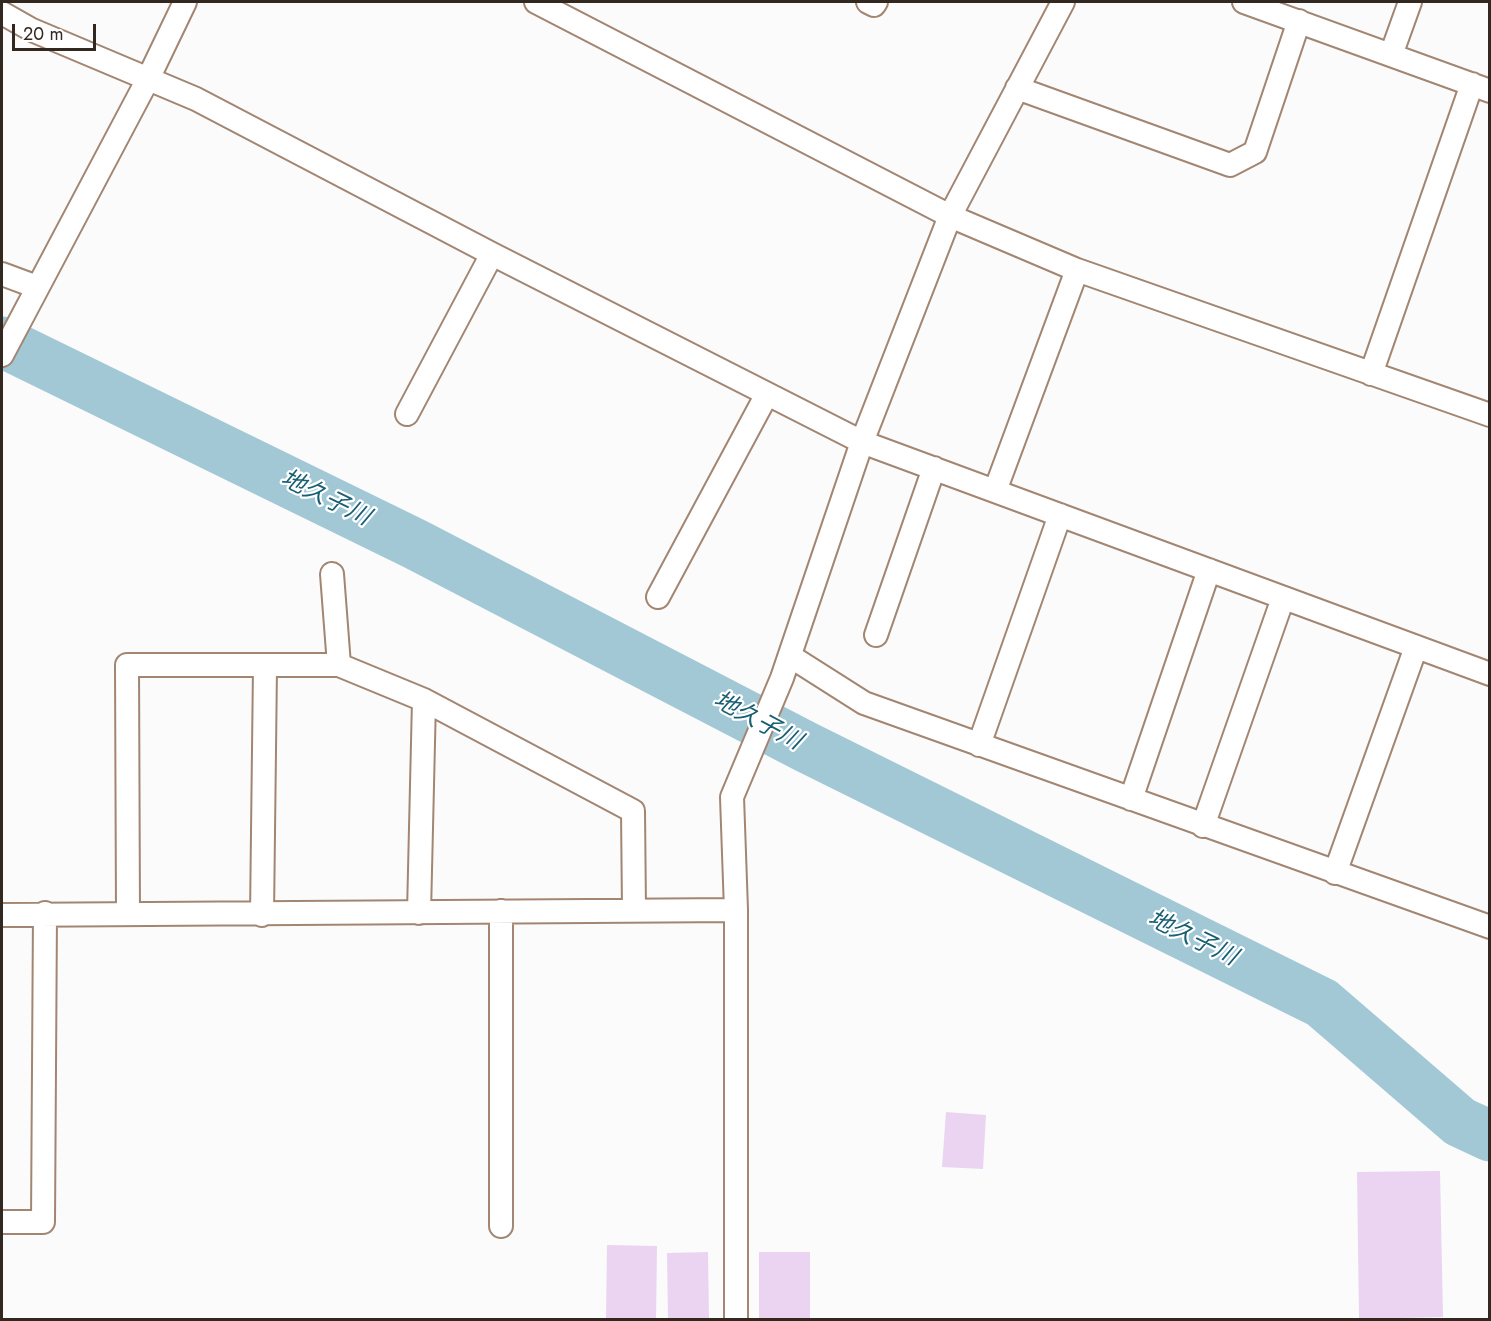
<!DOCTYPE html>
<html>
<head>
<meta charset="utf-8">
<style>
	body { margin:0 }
	#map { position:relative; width:1491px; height:1321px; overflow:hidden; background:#fbfbfb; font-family:Jost,sans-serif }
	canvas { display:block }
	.frame { position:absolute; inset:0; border:3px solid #33281f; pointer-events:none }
	.scale { position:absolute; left:12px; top:24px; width:84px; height:27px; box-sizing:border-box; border:3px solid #33281f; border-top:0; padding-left:8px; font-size:18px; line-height:21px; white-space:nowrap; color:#33281f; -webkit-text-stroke:4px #fff; paint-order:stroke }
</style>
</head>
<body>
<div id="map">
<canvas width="1491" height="1321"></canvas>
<div class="frame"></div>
<div class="scale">20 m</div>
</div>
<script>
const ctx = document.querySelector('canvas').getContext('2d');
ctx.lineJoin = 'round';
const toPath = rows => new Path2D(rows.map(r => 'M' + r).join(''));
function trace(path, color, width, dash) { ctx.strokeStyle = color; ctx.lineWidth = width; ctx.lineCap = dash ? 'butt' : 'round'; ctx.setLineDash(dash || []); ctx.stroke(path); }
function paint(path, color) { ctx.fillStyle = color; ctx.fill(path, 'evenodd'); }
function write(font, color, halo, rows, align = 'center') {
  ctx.font = font + ' Jost,"Noto Sans JP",sans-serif'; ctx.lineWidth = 4.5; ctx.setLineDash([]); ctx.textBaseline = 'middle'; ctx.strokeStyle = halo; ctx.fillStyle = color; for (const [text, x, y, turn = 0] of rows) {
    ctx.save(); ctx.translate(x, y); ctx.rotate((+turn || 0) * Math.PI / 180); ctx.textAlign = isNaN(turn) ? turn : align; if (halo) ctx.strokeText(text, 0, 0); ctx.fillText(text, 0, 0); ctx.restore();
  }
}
const river = toPath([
	[2,342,415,544,806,747,1322,1003,1460,1122,1490,1136]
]);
const building = toPath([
	[946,1112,986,1115,983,1169,942,1167],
	[1440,1171,1443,1317,1359,1319,1357,1172],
	[607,1245,657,1246,656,1320,606,1320],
	[708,1252,709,1320,668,1320,667,1253],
	[759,1252,810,1252,810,1320,759,1320]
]);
const street = toPath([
	[536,2,950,216,1077,270,995,491],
	[868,2,874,5,876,2],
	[1244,2,1490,91],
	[2,13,32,30,196,99,492,254,862,442,1490,674],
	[1391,55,1410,2],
	[1017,88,1230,165,1255,152,1299,21],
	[1077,270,1490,415],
	[2,274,37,287],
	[2,355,148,79,185,2],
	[1371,374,1472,84],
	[407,414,492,254],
	[332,574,339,665],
	[658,597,767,394],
	[876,635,934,468],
	[790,656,864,703,1490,927],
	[979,745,1060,515],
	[1131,799,1209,570],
	[1203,826,1283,598],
	[1335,873,1416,647],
	[501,911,501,1226],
	[419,913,424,700],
	[128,914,127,665,339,665,424,700,633,811,634,910],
	[2,915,736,910],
	[262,915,265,667],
	[2,1222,43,1222,45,913],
	[736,1320,736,910,732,797,782,678,862,442,950,216,1063,2]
]);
const waterNames = [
	["地久子川",325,499,26],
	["地久子川",757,722,28],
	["地久子川",1192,939,26]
];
trace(river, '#a2c8d6', 51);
paint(building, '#ead4f1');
trace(street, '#a28671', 26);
trace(street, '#fff', 22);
write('italic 24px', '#185f74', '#fff', waterNames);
</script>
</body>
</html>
